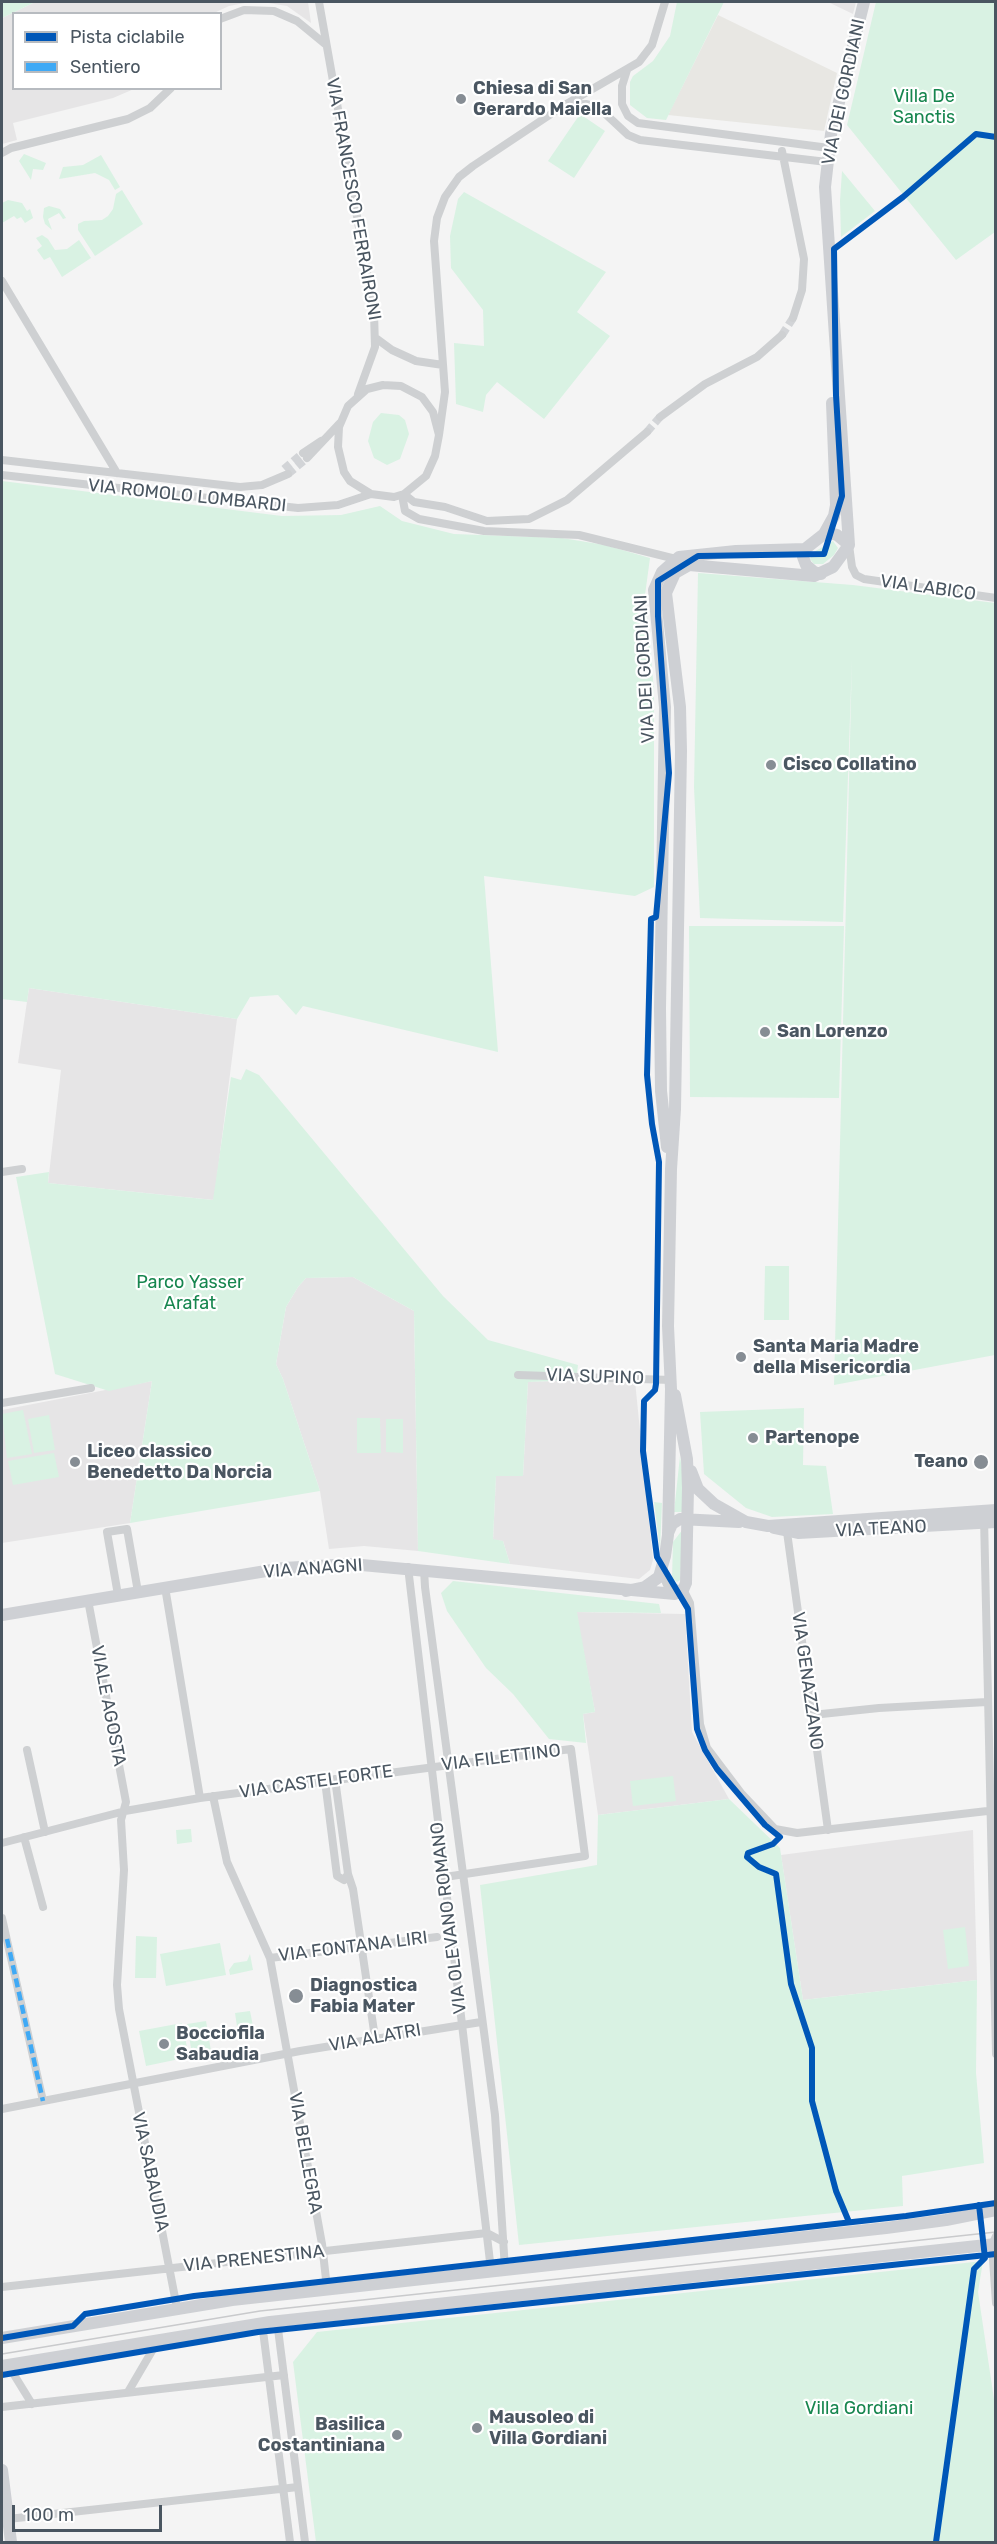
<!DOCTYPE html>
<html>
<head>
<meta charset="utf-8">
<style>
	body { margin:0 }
	#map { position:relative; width:997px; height:2544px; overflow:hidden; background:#f4f4f4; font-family:Rubik,sans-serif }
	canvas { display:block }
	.frame { position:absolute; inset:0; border:3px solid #4a5661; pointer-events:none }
	.legend { position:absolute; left:12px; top:12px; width:210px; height:78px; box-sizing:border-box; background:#fff; border:2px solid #b7bbc0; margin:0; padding:8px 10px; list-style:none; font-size:18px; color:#4a5661 }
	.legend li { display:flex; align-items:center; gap:12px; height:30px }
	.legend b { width:30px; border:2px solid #b7bbc0 }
	.scale { position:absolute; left:12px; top:2505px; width:150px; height:27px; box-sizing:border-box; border:3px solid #4a5661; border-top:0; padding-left:8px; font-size:18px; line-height:21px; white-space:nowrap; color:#4a5661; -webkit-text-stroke:4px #fff; paint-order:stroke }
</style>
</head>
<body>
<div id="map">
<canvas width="997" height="2544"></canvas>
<div class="frame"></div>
<ul class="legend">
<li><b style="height:8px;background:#0057b8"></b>Pista ciclabile</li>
<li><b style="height:8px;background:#3fa9f5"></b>Sentiero</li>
</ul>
<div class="scale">100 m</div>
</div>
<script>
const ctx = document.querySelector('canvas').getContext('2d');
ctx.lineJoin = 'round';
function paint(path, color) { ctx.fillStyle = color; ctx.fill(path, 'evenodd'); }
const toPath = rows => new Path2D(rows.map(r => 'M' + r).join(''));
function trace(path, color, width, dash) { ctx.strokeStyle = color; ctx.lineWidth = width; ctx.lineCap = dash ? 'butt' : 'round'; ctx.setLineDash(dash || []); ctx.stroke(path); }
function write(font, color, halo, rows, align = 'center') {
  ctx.font = font + ' Rubik,sans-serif'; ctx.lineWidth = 4.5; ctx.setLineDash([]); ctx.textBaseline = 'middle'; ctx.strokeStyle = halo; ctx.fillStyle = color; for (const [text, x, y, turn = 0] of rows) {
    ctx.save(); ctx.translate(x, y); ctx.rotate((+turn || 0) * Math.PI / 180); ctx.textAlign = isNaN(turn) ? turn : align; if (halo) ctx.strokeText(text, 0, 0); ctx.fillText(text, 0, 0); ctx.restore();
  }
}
const commercial = toPath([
	[718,15,837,73,824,131,668,115]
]);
const education = toPath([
	[35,2,250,2,229,6,214,13,14,14,14,88,134,89,113,98,13,123,17,140,2,144,2,18],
	[262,2,308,2,311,23,287,6],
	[828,2,856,2,853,14],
	[29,988,237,1019,214,1200,48,1183,61,1070,18,1063],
	[353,1277,414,1311,418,1551,364,1546,329,1549,320,1491,283,1379,276,1364,286,1307,298,1287,306,1278],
	[576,1380,635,1381,653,1560,650,1570,639,1579,510,1564,503,1541,493,1540,496,1476,523,1476,528,1382],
	[152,1381,130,1523,2,1543,2,1410],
	[576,1612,685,1614,692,1732,729,1799,598,1815,583,1714,595,1712],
	[973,1830,977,1980,803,2000,781,1855]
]);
const green = toPath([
	[2,2,35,2,2,18],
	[677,2,724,2,666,120,647,118,630,105,630,82,633,76,653,61,670,36],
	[876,2,995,2,995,232,956,260,847,125],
	[580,114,605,131,574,178,548,161],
	[24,154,46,163,43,170,33,169,31,180,19,161],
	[101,155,120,187,115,190,109,180,95,173,59,179,63,167,83,165],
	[842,171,875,211,841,237,840,201],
	[122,190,143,224,95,256,78,230,78,224,84,221,102,220,108,216,113,209,116,194],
	[464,192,606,272,577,312,610,336,544,419,497,382,486,395,483,412,456,404,454,343,484,346,483,310,451,268,450,236,458,199],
	[8,200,22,203,27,211,30,209,33,218,25,223,21,217,17,219,14,216,2,223,2,203],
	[49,206,60,209,66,218,63,219,59,213,48,219,52,230,45,224,43,217,44,208],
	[42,235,48,239,55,250,67,249,79,240,91,258,62,277,50,257,44,260,37,250,42,246,36,238],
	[381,413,399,415,405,420,409,434,400,459,387,465,374,458,368,441,373,422],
	[2,481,282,516,341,515,380,506,402,521,454,534,562,538,605,545,650,558,645,595,654,690,654,887,635,896,484,876,498,1052,303,1006,296,1015,278,995,250,997,237,1019,29,988,27,1002,2,999],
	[833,541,838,548,834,555,823,564,814,564,810,559,812,553],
	[698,573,853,585,995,603,995,1355,834,1385,852,659,843,922,700,918,694,787],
	[689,926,844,926,839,1098,690,1097],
	[246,1069,259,1075,443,1296,488,1340,578,1365,576,1380,528,1382,523,1476,496,1476,493,1539,503,1541,510,1564,418,1551,414,1311,353,1277,306,1278,298,1287,286,1307,276,1364,283,1379,320,1491,130,1523,152,1381,109,1391,55,1374,16,1177,49,1172,48,1183,213,1200,231,1077,241,1080],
	[765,1266,789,1266,789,1320,764,1320],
	[804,1408,803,1465,826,1466,833,1514,772,1517,746,1508,704,1474,700,1412],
	[23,1410,32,1454,7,1458,2,1414],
	[49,1415,55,1450,34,1453,28,1419],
	[357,1418,380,1418,381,1453,357,1453],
	[386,1419,403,1419,403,1453,386,1452],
	[54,1453,59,1477,13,1485,8,1461],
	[680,1456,684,1484,683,1512,674,1512],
	[654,1502,662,1503,660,1549],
	[683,1529,680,1580,677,1582,672,1578,673,1542],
	[453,1581,659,1604,661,1613,577,1612,595,1712,583,1714,586,1743,549,1739,513,1694,486,1668,447,1611,441,1593],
	[673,1776,676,1801,633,1806,630,1781],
	[729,1799,780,1848,803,2000,977,1980,976,2073,984,2163,902,2176,903,2206,519,2245,480,1885,597,1865,598,1815],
	[191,1829,192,1842,177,1844,176,1830],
	[965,1927,969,1966,948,1969,943,1930],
	[136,1936,157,1937,156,1978,135,1978],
	[220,1943,226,1975,166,1986,160,1954],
	[250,1954,253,1970,230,1975,229,1970,234,1963,247,1961],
	[250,2011,254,2031,238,2033,235,2013],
	[206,2021,211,2051,192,2054,187,2024],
	[182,2023,189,2057,146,2066,139,2031],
	[983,2261,978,2292,995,2406,995,2542,316,2542,293,2362,317,2332]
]);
const streetTunnel = toPath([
	[782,335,793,318],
	[647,432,660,417],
	[284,469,303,453],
	[288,474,307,458]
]);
const street = toPath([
	[319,2,374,312,375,347,358,394],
	[220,19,244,10,274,11,297,21,325,44],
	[627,70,622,86,622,104,628,116,638,123,829,148],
	[570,105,586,104,598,107,628,135,640,140,827,162],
	[782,151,804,259,802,290,793,318],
	[2,153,11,148,128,119,150,108,171,88],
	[2,281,117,473],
	[377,339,392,350,416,361,443,365],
	[383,385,401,386,422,397,433,412,439,435,435,456,426,476,404,494,394,497,371,494,350,481,344,472,338,447,339,427,348,406,367,389,383,385],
	[660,417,705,384,757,357,782,335],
	[439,435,445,392,434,241,437,218,445,197,459,177,473,166,563,106,639,62,652,45,665,2],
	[303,453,321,441],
	[307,458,340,423],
	[2,460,240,487,262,485,288,474],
	[2,475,298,508,338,505,371,494],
	[404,494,414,502,445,507,487,521,529,519,567,500,647,432],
	[402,495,405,511,419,519,484,531,579,535,676,559],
	[849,545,852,567,856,575,864,579,996,598],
	[2,1172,22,1169],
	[518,1375,671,1380],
	[2,1403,91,1388],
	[984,1517,996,2054],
	[787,1532,828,1830],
	[408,1567,491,2270],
	[424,1569,425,1587,495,2115,505,2269],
	[662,1573,667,1585,684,1591,690,1603,700,1724,707,1748,741,1793,775,1829,797,1833,996,1810],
	[165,1587,200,1798],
	[118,1595,107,1532,127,1529,138,1592],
	[88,1600,126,1802,121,1820,124,1870,117,1985,119,2009,177,2308],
	[812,1715,879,1708,987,1702],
	[27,1750,45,1832],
	[325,1781,337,1876,344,1880,348,1874,335,1779],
	[213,1796,227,1862,270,1958,322,2244,327,2288],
	[24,1837,43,1907],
	[2,1843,125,1811,200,1798,571,1749,585,1856,445,1877],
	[348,1874,353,1889,375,2038],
	[2,1918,43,2101],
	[270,1958,437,1937],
	[2,2109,300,2051,481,2022],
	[996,2236,992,2245,996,2303],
	[2,2287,487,2233,504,2242],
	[277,2321,305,2542],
	[262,2323,290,2542],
	[8,2365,32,2404],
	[128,2392,159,2339],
	[2,2407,284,2375],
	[8,2519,298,2487]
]);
const secondary = toPath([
	[824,534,834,516,836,505,832,403],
	[849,545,825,187,831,134,864,2],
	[821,574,814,572,806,565,803,557,805,549,824,534,830,533,837,535,849,545],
	[667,1147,661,1091,660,1008,665,707,654,590,662,572,679,557,736,551,805,549],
	[691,1471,698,1489,714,1504,746,1522,768,1526,996,1510],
	[774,1528,798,1533,996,1522],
	[668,1533,672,1524,680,1519,739,1522],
	[626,1591,645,1587,659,1577,665,1556,668,1535,671,1389,668,1326,671,1169,675,1109,681,751,680,707,666,593,675,573,689,565,814,576,833,567,849,545],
	[2,1615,284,1568,351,1564,675,1594,683,1590,686,1583,688,1488,687,1459,675,1395],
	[2,2338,232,2300,886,2228,946,2220,996,2210],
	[2,2366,270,2322,996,2244],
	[2,2470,11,2542]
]);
const tram = toPath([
	[2,2354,260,2311,996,2232]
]);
const quiet = toPath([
	[7,1939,43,2101]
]);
const cycleway = toPath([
	[849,2222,836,2191,812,2101,812,2048,791,1984,776,1874,759,1867,747,1857,748,1853,773,1844,780,1837,765,1825,717,1769,705,1750,697,1729,688,1609,657,1557,643,1451,644,1401,655,1390,656,1384,659,1162,652,1124,647,1075,651,919,656,917,669,773,658,616,658,581,698,556,824,554,842,496,836,395,834,249,903,197,976,134,996,137],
	[2,2338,73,2326,85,2314,194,2296,906,2216,996,2203],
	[2,2375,258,2332,996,2254],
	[936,2542,974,2269,985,2258,979,2205]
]);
const markers = [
	[461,99,6,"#868d94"],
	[771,765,6,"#868d94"],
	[765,1032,6,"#868d94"],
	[741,1357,6,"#868d94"],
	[753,1438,6,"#868d94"],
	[75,1462,6,"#868d94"],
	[981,1462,8,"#868d94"],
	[296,1996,8,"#868d94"],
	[164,2044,6,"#868d94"],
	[477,2428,6,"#868d94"],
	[397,2435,6,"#868d94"]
];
const poiNames = [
	["Chiesa di San",473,89],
	["Gerardo Maiella",473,110],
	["Cisco Collatino",783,765],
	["San Lorenzo",777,1032],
	["Santa Maria Madre",753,1347],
	["della Misericordia",753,1368],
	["Partenope",765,1438],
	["Liceo classico",87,1452],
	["Benedetto Da Norcia",87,1473],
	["Teano",968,1462,"right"],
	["Diagnostica",310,1986],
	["Fabia Mater",310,2007],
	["Bocciofila",176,2034],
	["Sabaudia",176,2055],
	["Mausoleo di",489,2418],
	["Villa Gordiani",489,2439],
	["Basilica",385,2425,"right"],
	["Costantiniana",385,2446,"right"]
];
const streetNames = [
	["VIA DEI GORDIANI",844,92,-78],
	["VIA FRANCESCO FERRAIRONI",353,199,80],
	["VIA ROMOLO LOMBARDI",187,496,6],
	["VIA LABICO",928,588,8],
	["VIA DEI GORDIANI",645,669,-93],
	["VIA SUPINO",595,1377,2],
	["VIA TEANO",881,1529,-3],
	["VIA ANAGNI",313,1569,-4],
	["VIA GENAZZANO",807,1681,82],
	["VIALE AGOSTA",108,1706,79],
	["VIA FILETTINO",501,1758,-7],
	["VIA CASTELFORTE",316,1782,-8],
	["VIA OLEVANO ROMANO",449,1918,-97],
	["VIA FONTANA LIRI",353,1947,-7],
	["VIA ALATRI",375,2038,-10],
	["VIA BELLEGRA",305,2153,80],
	["VIA SABAUDIA",150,2172,78],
	["VIA PRENESTINA",254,2259,-6]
];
const parkNames = [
	["Villa De",924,97],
	["Sanctis",924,118],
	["Parco Yasser",190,1283],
	["Arafat",190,1304],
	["Villa Gordiani",859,2409]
];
paint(commercial, '#e8e7e3');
paint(education, '#e6e5e6');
paint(green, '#d9f2e3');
trace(streetTunnel, '#d2d4d7', 8, [8, 4]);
trace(street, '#ced0d2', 8);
trace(secondary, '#ced0d4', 12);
trace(tram, '#c9cacc', 1.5);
trace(quiet, '#3fa9f5', 4.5, [9, 4.5]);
trace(cycleway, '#0057b8', 6);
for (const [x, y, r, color] of markers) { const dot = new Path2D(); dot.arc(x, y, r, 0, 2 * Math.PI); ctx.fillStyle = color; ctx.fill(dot); trace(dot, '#fff', 2); }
write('bold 18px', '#4a5661', '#fff', poiNames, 'left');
write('18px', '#4a5661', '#fff', streetNames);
write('18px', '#17864f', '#fff', parkNames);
</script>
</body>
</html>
